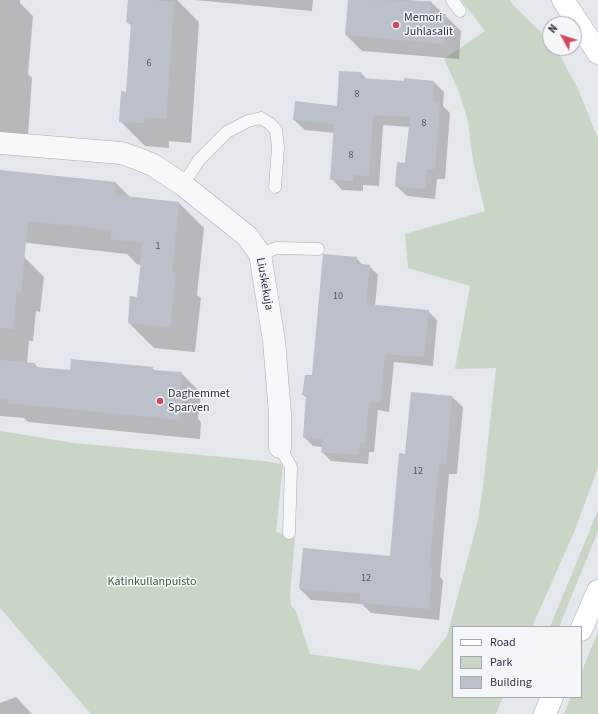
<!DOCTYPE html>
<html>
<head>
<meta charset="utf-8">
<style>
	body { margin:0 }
	#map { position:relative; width:598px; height:714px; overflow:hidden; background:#e4e7ec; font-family:"Source Sans 3",sans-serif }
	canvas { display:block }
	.legend { position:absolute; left:452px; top:626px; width:130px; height:72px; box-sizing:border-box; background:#f4f6f9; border:1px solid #a4a8b1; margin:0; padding:5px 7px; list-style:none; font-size:12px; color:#2b3445 }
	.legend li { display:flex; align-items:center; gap:8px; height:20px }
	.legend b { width:20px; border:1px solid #a4a8b1 }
	.north { position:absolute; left:542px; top:16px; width:40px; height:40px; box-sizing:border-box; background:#f4f6f9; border:1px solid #a4a8b1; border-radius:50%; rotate:309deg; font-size:11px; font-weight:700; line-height:16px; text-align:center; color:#2b3445 }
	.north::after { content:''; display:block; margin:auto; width:14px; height:18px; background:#d1495b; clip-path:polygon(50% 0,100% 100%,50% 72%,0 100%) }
</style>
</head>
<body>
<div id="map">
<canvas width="598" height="714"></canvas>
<ul class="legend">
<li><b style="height:5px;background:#fff"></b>Road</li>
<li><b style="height:11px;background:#c9d6c5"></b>Park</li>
<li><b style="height:11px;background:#bbc0ca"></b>Building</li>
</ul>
<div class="north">N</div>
</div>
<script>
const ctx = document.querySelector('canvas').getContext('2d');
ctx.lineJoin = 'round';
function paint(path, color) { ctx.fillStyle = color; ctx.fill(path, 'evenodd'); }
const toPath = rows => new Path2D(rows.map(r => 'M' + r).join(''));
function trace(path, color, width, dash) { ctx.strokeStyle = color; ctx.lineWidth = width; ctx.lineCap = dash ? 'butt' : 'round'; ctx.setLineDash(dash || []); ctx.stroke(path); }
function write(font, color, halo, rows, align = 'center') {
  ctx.font = font + ' "Source Sans 3",sans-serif'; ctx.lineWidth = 3; ctx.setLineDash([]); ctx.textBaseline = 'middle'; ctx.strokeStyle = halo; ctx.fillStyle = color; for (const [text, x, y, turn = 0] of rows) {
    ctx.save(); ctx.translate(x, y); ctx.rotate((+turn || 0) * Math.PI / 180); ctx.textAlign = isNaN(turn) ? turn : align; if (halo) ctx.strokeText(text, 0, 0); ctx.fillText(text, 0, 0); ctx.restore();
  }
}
const green = toPath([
	[461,0,510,0,515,7,550,41,550,48,556,48,578,89,598,138,598,467,575,530,532,627,453,627,453,697,503,697,496,714,91,714,0,608,0,431,74,443,264,461,283,464,276,532,295,538,290,595,291,605,296,611,310,654,420,670,447,636,478,520,483,487,496,368,455,369,470,286,408,268,405,234,485,211,473,161,468,121,459,92,444,59,485,31],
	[598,510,598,531,559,627,550,627],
	[598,632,598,714,564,714,571,697,581,697,581,673]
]);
const shadow = toPath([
	[0,0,20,0,20,3,33,16,28,74,32,78,28,135,0,133],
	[129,0,177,0,199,22,191,143,169,141,169,148,145,146,120,121,127,93,132,26,127,22],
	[195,0,313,0,312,11],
	[349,0,408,0,431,2,461,31,459,59,362,51,346,35],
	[361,73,367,79,405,82,405,79,434,82,444,92,443,106,450,113,445,179,437,179,435,199,407,196,396,186,406,164,410,127,383,125,379,186,363,185,363,191,342,190,332,179,335,133,305,130,294,120,338,107],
	[0,171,116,183,131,198,179,203,204,228,197,295,201,298,195,352,154,348,129,323,138,298,141,265,137,264,127,254,10,241,0,231],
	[0,255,24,257,44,277,40,312,36,311,33,341,29,341,27,364,35,364,38,368,71,371,152,368,156,371,181,373,201,393,198,419,201,422,200,439,28,422,24,418,0,416],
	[356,258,363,265,369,266,378,275,375,306,428,311,437,320,433,366,394,362,389,412,378,410,374,452,369,452,368,464,331,461,322,452,323,447,313,446,304,437,307,398,303,395,312,376],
	[452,397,463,407,457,474,449,474,440,577,443,580,439,620,371,613,362,604,311,600,300,589,391,557,406,455],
	[16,697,32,714,0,714,0,703]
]);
const building = toPath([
	[128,0,153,0,174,2,166,119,145,117,144,123,119,122,121,91,126,92,131,23,126,22],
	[348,0,431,1,430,13,446,14,444,44,345,35],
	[339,71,361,72,360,78,404,81,404,78,434,81,433,101,440,102,435,169,427,169,425,189,395,186,397,162,405,163,410,117,373,115,369,176,353,175,353,181,330,180,334,124,293,120,295,101,337,106],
	[0,170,116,182,115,195,179,202,172,272,176,272,170,327,128,323,130,296,137,297,143,243,111,239,112,230,28,221,21,293,17,292,13,329,0,328],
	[323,254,357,257,356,263,370,265,366,304,429,310,424,357,385,354,380,403,369,402,365,443,360,443,359,455,321,452,323,439,303,438,306,395,302,395,305,375,312,375],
	[71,359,153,367,152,370,182,372,179,401,182,401,180,420,7,403,8,399,0,398,0,360,35,363,35,367,70,370],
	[411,392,452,396,446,464,439,463,429,568,432,568,429,609,360,603,360,594,299,589,303,548,390,556,399,453,405,454]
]);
const service = toPath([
	[452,0,460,11],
	[183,185,199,160,227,132,248,121,261,118,269,123,276,130,278,147,275,187],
	[260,254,277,248,318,249],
	[280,447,291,467,289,533]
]);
const minor = toPath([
	[0,143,121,153,136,158,153,165,183,185,247,236,260,254,274,341,280,414,280,447]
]);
const primary = toPath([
	[563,0,598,53],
	[581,630,598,591],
	[545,714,552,697]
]);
const markers = [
	[396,25,4,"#d1495b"],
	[160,401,4,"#d1495b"]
];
const numberNames = [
	["6",149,64],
	["8",357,95],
	["8",424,124],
	["8",351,156],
	["1",158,247],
	["10",338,297],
	["12",418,472],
	["12",366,579]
];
const poiNames = [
	["Memori",404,18],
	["Juhlasalit",404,32],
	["Daghemmet",168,394],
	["Sparven",168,408]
];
const streetNames = [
	["Liuskekuja",264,284,80]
];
const parkNames = [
	["Katinkullanpuisto",152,582]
];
paint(green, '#c9d6c5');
paint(shadow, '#0003');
paint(building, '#bbc0ca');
trace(service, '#a9aeb7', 13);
trace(minor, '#a9aeb7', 23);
trace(primary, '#a3abb8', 23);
trace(service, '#f7f8fa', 12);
trace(minor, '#f7f8fa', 22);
trace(primary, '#fff', 22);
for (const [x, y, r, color] of markers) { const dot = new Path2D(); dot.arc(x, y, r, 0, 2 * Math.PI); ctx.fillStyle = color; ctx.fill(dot); trace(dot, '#f4f6f9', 1.5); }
write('10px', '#4f5766', null, numberNames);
write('12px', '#2b3445', '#f4f6f9', poiNames, 'left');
write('12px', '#2b3445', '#f4f6f9', streetNames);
write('12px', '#3f6138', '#f4f6f9', parkNames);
</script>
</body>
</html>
